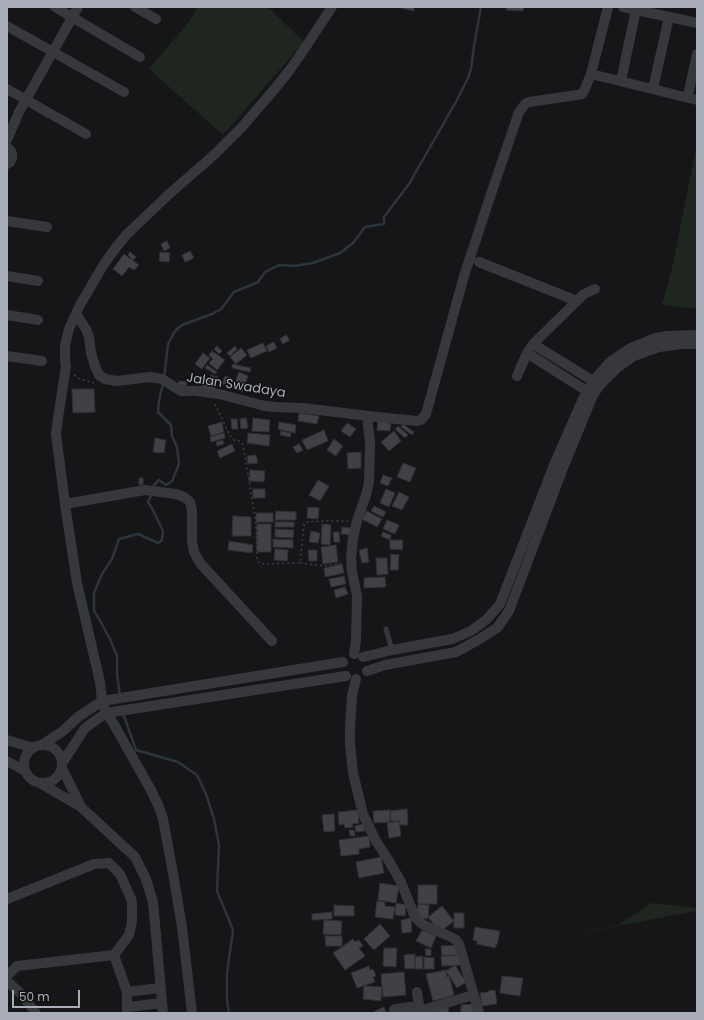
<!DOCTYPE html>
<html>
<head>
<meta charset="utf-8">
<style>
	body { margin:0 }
	#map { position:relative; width:704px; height:1020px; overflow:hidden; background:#161618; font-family:Poppins,sans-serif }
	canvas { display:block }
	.frame { position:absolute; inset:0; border:8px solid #a8adb8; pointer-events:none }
	.scale { position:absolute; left:12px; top:990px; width:68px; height:18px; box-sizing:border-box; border:2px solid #a8adb8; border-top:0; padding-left:5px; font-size:12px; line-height:14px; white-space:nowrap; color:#a8adb8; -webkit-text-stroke:3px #111113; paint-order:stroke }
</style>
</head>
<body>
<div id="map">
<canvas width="704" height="1020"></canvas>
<div class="frame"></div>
<div class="scale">50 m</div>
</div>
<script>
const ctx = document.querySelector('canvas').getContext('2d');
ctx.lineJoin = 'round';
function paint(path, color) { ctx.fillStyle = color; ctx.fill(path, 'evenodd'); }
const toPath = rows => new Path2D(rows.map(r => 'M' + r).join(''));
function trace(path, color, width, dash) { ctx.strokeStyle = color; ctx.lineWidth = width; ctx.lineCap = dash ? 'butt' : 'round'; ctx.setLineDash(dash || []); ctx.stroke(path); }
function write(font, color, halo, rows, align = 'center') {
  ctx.font = font + ' Poppins,sans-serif'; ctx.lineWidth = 3; ctx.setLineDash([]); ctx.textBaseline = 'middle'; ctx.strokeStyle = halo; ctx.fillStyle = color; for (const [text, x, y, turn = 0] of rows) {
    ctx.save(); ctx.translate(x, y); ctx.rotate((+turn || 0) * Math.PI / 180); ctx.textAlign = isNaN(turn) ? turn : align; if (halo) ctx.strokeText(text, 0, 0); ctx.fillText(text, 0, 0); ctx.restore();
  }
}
const green = toPath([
	[198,7,265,7,271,10,304,42,223,135,149,69,188,23],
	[697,143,697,309,662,305,673,264],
	[652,903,697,908,697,911,512,946,618,925]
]);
const stream = toPath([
	[164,378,168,344,175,331,182,325,212,314,221,309,234,292,258,282,265,272,279,265,294,266,313,263,340,253,353,243,365,227,384,224,384,217,409,184,457,100,468,78,471,69,474,46,481,7],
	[153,489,154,485,159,480,166,485,172,481,179,464,177,447,172,436,171,425,158,412,159,401,163,383],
	[120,695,117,675,117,656,110,639,94,610,94,593,102,574,112,559,119,539,138,534,158,543,162,540,163,531,153,510,148,502,152,494],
	[123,713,136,750,178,762,197,775,206,794,214,819,219,845,217,891,233,930,227,973,227,1000,229,1013]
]);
const building = toPath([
	[397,7,414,7,414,11,397,7],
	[507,7,524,7,523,11,506,10,507,7],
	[167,241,170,248,164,251,161,244,167,241],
	[190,251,194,258,185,262,182,255,190,251],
	[130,252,136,257,133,260,128,255,130,252],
	[160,252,170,253,169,262,159,261,160,252],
	[124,254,139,265,134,270,129,267,122,276,113,269,124,254],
	[286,335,290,340,283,344,280,339,286,335],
	[274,342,277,348,269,352,266,346,274,342],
	[263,343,267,351,251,358,247,350,263,343],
	[217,346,222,351,219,354,214,349,217,346],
	[235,346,237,349,230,356,227,353,235,346],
	[241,348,247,355,236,364,230,357,241,348],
	[212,351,225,360,217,370,209,363,213,359,209,355,212,351],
	[203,353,210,358,202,369,195,364,203,353],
	[233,364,251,368,250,372,232,368,233,364],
	[207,365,217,372,215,374,205,368,207,365],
	[239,372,248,376,242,392,233,388,239,372],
	[211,375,218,377,215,390,201,387,203,377,210,379,211,375],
	[225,376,232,378,230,386,222,384,225,376],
	[179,381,187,382,186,386,178,385,179,381],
	[72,389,94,389,95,412,73,413,72,389],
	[299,413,319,416,317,424,298,421,299,413],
	[246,418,248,428,241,429,240,419,246,418],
	[253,418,270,420,269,432,252,431,253,418],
	[231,419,237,419,238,429,232,429,231,419],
	[378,421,391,422,390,431,377,430,378,421],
	[222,422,224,432,211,436,208,426,222,422],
	[279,422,296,425,295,433,278,429,279,422],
	[347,423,356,429,350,437,341,431,347,423],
	[403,424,414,432,412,435,401,427,403,424],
	[398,426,408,435,405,438,395,429,398,426],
	[324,430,328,441,307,450,302,440,324,430],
	[281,431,291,433,290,437,280,435,281,431],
	[394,431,401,441,389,451,381,442,394,431],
	[224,433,225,438,211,442,210,437,224,433],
	[248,433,270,435,269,446,247,443,248,433],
	[155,438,166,440,164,453,153,452,155,438],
	[334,439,343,446,336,456,327,450,334,439],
	[223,440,224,444,217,446,216,442,223,440],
	[232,444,235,451,220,458,217,451,232,444],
	[299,444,303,450,297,453,293,447,299,444],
	[361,452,361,468,348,469,347,453,361,452],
	[256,455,258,463,248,464,247,456,256,455],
	[403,463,416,468,410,482,397,477,403,463],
	[250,470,265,471,264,482,249,481,250,470],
	[383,475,392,478,388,486,380,483,383,475],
	[139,478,143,478,143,485,139,485,139,478],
	[318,480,329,486,320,501,309,495,318,480],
	[253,489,265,489,265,498,253,498,253,489],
	[386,489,395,493,389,507,380,503,386,489],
	[399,492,409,497,402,510,392,506,399,492],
	[374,506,386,512,383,517,371,511,374,506],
	[308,507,319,508,318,519,307,518,308,507],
	[276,511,296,512,296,520,275,520,276,511],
	[367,511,382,519,377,527,362,519,367,511],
	[256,513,273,513,273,522,256,522,256,513],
	[233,516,251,517,251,536,232,536,233,516],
	[387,520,399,525,395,534,383,529,387,520],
	[275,522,294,522,294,527,275,527,275,522],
	[257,524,271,524,271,552,257,552,257,524],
	[322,524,331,525,330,545,321,544,322,524],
	[342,527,351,528,351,535,341,534,342,527],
	[275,529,294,530,293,538,275,537,275,529],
	[311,531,320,533,318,543,309,542,311,531],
	[333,532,339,532,340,542,334,542,333,532],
	[383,532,391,535,390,540,381,536,383,532],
	[273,539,293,540,293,548,273,547,273,539],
	[390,540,403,540,402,550,390,549,390,540],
	[229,541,253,545,252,553,228,550,229,541],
	[336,545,338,562,323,564,321,547,336,545],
	[367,548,369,562,362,563,359,550,367,548],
	[275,549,288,550,287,561,274,560,275,549],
	[308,550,317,550,317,561,309,561,308,550],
	[391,554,399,555,398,570,390,570,391,554],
	[376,558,387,558,388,574,377,575,376,558],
	[342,564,344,573,325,577,324,568,342,564],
	[344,576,346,584,331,587,329,579,344,576],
	[385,577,386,587,364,588,364,578,385,577],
	[345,587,348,594,336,598,334,590,345,587],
	[407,809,408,825,400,825,399,821,391,821,390,811,407,809],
	[358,810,359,823,352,824,353,827,345,828,344,824,339,825,338,812,358,810],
	[390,810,390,822,374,823,373,811,390,810],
	[334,814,335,831,324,832,322,815,334,814],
	[399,821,401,836,389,838,387,823,399,821],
	[363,824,365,831,356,832,355,826,363,824],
	[349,830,354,830,355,836,350,836,349,830],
	[369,836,370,847,359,849,359,854,341,856,339,840,369,836],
	[381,857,384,873,359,878,356,862,381,857],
	[380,883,399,886,396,903,378,900,380,883],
	[418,885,437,885,437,904,418,904,418,885],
	[377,901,385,902,385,906,395,907,393,919,375,917,377,901],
	[396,903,406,905,405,916,395,915,396,903],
	[418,904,429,905,428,919,417,918,418,904],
	[334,905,354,906,354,916,334,916,334,905],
	[442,906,454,921,440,932,428,917,442,906],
	[332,912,332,919,312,920,312,914,332,912],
	[454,913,464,913,464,928,454,928,454,913],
	[411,918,412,932,402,933,401,920,411,918],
	[324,920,342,921,341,935,323,934,324,920],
	[380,924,390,936,374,950,364,939,380,924],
	[475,927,500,931,497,945,496,944,495,948,477,944,477,941,473,940,475,927],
	[422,930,436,936,431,948,416,941,422,930],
	[325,936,342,936,342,946,326,946,325,936],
	[353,939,355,942,359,940,363,946,359,948,365,956,345,970,333,953,353,939],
	[458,945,459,955,442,956,441,946,458,945],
	[384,948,397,948,396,967,383,966,384,948],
	[425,949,431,949,431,955,426,956,425,949],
	[415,954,415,968,405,969,404,955,415,954],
	[460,955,461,965,442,966,441,956,460,955],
	[422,956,423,969,415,969,415,957,422,956],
	[424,957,434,958,434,969,424,969,424,957],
	[455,965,466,982,457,988,446,971,455,965],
	[369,966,370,970,373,969,376,976,373,977,375,982,357,988,351,973,369,966],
	[446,970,447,977,449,976,454,994,452,995,452,996,433,1001,426,974,446,970],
	[404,972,406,995,383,997,381,974,404,972],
	[502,976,523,978,520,996,500,993,502,976],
	[364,986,382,987,381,1001,363,999,364,986],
	[495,990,497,1004,482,1006,480,993,488,992,488,991,495,990],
	[473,1004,474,1013,461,1013,461,1005,473,1004],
	[384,1007,386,1013,374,1013,373,1012,384,1007],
	[448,1007,449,1013,427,1013,448,1007]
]);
const path = toPath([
	[74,375,80,379,94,383],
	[215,404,230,436,234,440,240,441,243,445,256,523,257,560,258,562,264,564,300,563,304,524,307,522,322,521,348,521],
	[300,563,324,566,341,563]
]);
const lane = toPath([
	[386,629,392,650]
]);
const street = toPath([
	[55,7,140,57],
	[135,7,156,19],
	[623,7,697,23],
	[7,26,124,92],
	[591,74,697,100],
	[622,76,636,10],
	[654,84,669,17],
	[7,89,86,134],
	[689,91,697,54],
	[7,140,19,112,78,7],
	[7,147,11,151,12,154,12,158,10,162,7,164],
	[7,221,47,227],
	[479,262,577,301],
	[7,276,38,281],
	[76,314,86,329,89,337,91,353,95,366,99,375,105,379,117,381,150,377,162,379,181,391,196,391,219,394,265,406,276,407,303,408,377,417,417,421,421,420,426,414,464,276,490,197,519,112,525,104,529,102,577,95,582,94,584,91,591,74,608,7],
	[7,315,38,320],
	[533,344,598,384],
	[527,353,593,395],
	[7,356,42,361],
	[517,376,527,353,533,344,579,299,584,294,595,289],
	[65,504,145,490,176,494,184,497,190,502,192,510,192,541,194,552,200,563,272,641],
	[354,654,356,640,357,596,352,572,351,558,353,538,357,521,366,495,369,482,370,443,367,416],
	[363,657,392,650,452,639,471,631,487,619,500,604,554,465,582,401,594,380,610,362,631,348,656,338,668,336,697,335],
	[367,671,385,665,456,652,478,640,497,628,509,611,563,468,593,395,600,385,617,368,634,356,659,347,682,344,697,344],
	[356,679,352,696,350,728,350,744,353,773,363,814,376,841,389,861,401,882,415,917,422,924,451,937,456,940,459,944,479,1013],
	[7,740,33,748],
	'24 764a19 19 0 1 1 38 0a19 19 0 1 1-38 0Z',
	[42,745,63,731,78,717,102,701,343,662],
	[7,761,25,771],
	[63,762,85,728,106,713,346,676],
	[62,768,81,807],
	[40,783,81,807,135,857,146,879,153,902,163,1013],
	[7,899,94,864,109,863,120,874,132,901,132,922,129,935,114,955,17,966,7,976],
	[114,955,127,992,127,1013],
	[7,981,20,993,36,1013],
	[127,992,160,988],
	[417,992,420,1011],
	[128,1007,162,1003],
	[192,1013,182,927,173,873,163,819,159,807,151,790,112,721,106,713,102,701,100,682,77,583,65,504,56,434,58,418,66,366,65,361,65,345,69,329,80,305,104,264,118,245,127,234,167,196,215,154,242,127,272,92,289,71,303,51,332,7],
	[395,1013,394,1010,395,1009,419,1006],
	[417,1013,423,1010,473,995]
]);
const streetNames = [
	["Jalan Swadaya",236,386,9]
];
paint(green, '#1e261f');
trace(stream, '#2c353c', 2.5);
paint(building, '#404145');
trace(building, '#303034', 1);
trace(path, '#3d3f44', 1.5, [2, 3]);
trace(lane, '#37383d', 5);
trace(street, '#37383d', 10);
write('13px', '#a8adb8', '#111113', streetNames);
</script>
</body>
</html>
